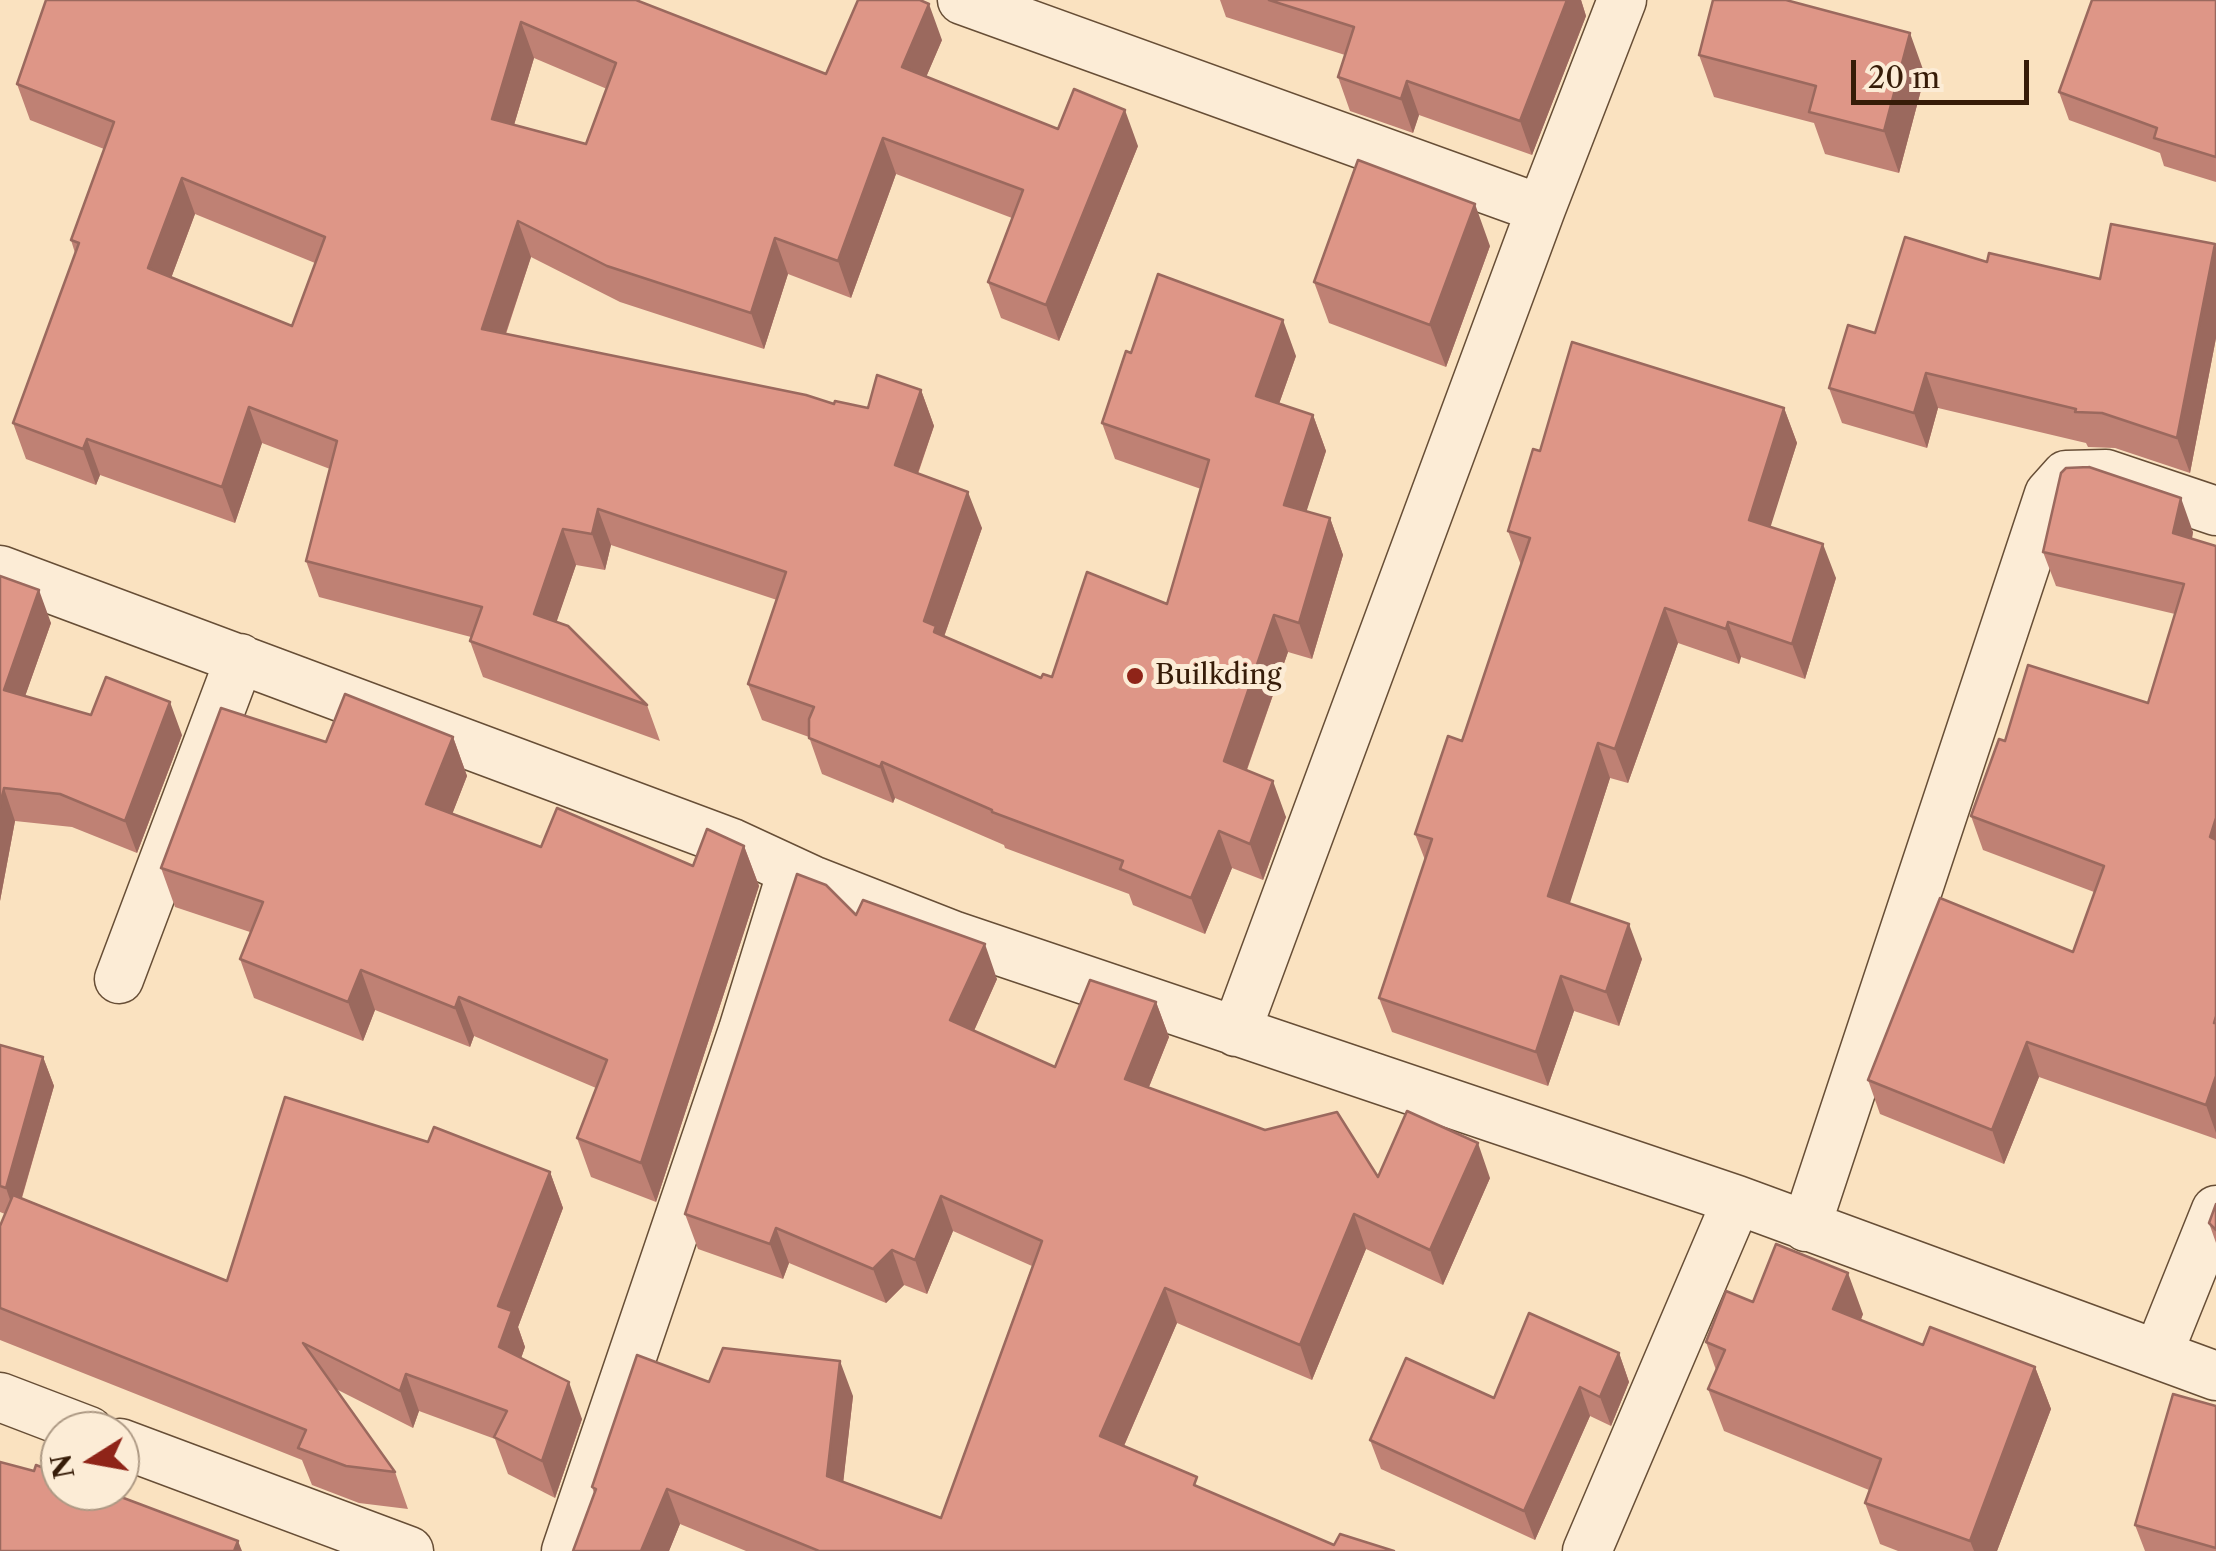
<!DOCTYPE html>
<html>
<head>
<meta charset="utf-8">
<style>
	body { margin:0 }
	#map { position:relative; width:2216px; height:1551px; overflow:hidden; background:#fae2c0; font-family:"Libre Caslon Text",serif }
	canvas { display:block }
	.north { position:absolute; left:40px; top:1411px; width:100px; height:100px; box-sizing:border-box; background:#fcecd6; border:2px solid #ad9984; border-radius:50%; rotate:259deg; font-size:28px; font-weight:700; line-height:40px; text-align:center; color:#361c08 }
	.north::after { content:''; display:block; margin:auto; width:35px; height:45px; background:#8f2418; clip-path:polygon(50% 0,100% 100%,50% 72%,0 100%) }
	.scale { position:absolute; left:1851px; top:60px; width:178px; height:45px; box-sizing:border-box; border:5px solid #361c08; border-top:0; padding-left:12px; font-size:30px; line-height:35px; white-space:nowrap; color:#361c08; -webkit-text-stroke:8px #fcecd6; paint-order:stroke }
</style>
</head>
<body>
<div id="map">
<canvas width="2216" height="1551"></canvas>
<div class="north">N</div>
<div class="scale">20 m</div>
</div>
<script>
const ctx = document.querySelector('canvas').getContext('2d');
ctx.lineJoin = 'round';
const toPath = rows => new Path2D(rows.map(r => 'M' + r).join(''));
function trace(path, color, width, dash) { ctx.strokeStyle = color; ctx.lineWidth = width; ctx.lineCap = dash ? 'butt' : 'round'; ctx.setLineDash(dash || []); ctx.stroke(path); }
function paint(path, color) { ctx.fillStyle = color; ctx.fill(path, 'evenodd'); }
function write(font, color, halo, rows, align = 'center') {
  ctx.font = font + ' "Libre Caslon Text",serif'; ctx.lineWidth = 10; ctx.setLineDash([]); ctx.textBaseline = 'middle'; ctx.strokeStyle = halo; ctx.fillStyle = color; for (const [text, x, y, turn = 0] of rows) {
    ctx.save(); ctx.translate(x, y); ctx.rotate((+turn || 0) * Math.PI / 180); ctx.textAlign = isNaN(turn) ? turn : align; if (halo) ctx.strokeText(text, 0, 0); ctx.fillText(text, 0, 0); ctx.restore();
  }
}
const street = toPath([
	[962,0,1541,209],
	[0,570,732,843,812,880,955,936,1737,1200,2216,1376],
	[119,979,240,658],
	[1236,1032,1541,209,1622,0],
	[1806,1227,2049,494,2066,475,2106,474,2216,511],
	[2158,1354,2216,1210],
	[0,1397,89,1431],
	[120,1443,409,1551],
	[566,1551,743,1030,792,871],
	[1587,1551,1737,1200]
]);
const wall = toPath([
	[636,0,826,74,942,40,926,77,1058,129,1138,146,1059,341,1001,318,988,282,1012,218,896,174,851,298,788,274,764,349,620,302,531,257,506,334,834,404,868,408,921,390,934,426,918,474,982,528,944,637,1041,678,1052,677,1167,604,1201,489,1115,459,1102,423,1131,353,1296,356,1279,404,1313,415,1326,451,1306,511,1330,518,1343,555,1312,659,1288,652,1247,770,1286,817,1263,880,1232,868,1205,934,1133,905,1129,894,1005,848,1004,845,895,798,893,803,822,774,809,737,762,720,748,684,777,600,611,545,605,570,576,565,556,622,647,705,660,741,483,677,470,641,471,637,319,597,306,561,330,469,262,443,235,523,100,475,96,485,26,459,13,423,75,253,71,240,104,149,30,120,17,84],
	[534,58,607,89,586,144,514,125],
	[195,214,315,263,292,326,171,278],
	[1220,0,1581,0,1586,16,1532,155,1419,115,1413,133,1350,111,1338,77,1345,55,1226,17],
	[2216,0,2216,182,2164,166,2160,153,2069,120,2059,92],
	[1699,55,1925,75,1899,173,1825,154,1814,123,1714,97],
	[2215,244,2216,248,2216,338,2190,473,2115,448,2088,447,2086,443,1938,408,1927,448,1842,423,1829,388,1875,333,1987,262,2100,279],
	[1490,246,1446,367,1329,323,1314,282],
	[1784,408,1797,443,1770,526,1836,578,1805,679,1741,657,1739,664,1678,643,1628,783,1610,778,1569,904,1642,959,1619,1026,1574,1011,1548,1086,1392,1032,1379,998,1425,860,1415,834,1462,741,1521,565,1508,531,1540,451],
	[2193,532,2192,539,2216,546,2216,1139,2039,1077,2004,1164,1880,1114,1868,1080,2073,952,2094,892,1983,850,1971,816,2005,741,2148,703,2175,614,2056,586,2043,552],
	[0,576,51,623,25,696,91,715,182,735,137,853,72,827,15,821,0,901],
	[453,737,467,776,452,814,541,847,693,866,744,846,759,886,656,1202,591,1177,577,1138,596,1088,474,1036,470,1047,375,1010,363,1041,254,998,240,959,250,932,175,907,161,868,326,742],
	[856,915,997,979,974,1031,1055,1067,1156,1002,1169,1037,1149,1087,1378,1177,1490,1178,1443,1285,1366,1249,1312,1380,1177,1323,1124,1446,1201,1488,1334,1545,1394,1551,746,1551,680,1524,669,1551,573,1551,594,1493,592,1487,709,1382,853,1396,843,1482,941,1518,1032,1266,953,1231,927,1294,904,1285,886,1303,789,1263,783,1279,698,1249,685,1214],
	[0,1045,43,1057,54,1086,22,1198,227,1281,428,1142,550,1172,563,1208,518,1327,525,1347,521,1358,582,1419,555,1498,508,1474,495,1439,419,1411,413,1428,336,1389,395,1472,408,1509,359,1503,312,1485,302,1460,0,1340,0,1226,5,1214,0,1212],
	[2216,1204,2216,1243,2209,1223],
	[1753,1302,1863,1314,1861,1320,1923,1345,2035,1367,2051,1409,1997,1551,1898,1551,1880,1544,1865,1503,1869,1490,1724,1431,1708,1389,1716,1370,1706,1342],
	[1619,1353,1629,1382,1611,1426,1590,1416,1535,1540,1381,1469,1370,1440],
	[2216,1406,2216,1551,2145,1551,2135,1525]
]);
const shadedWall = toPath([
	[1567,0,1581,0,1586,16,1532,155,1520,121],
	[929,4,942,40,915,103,902,67],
	[521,22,534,58,505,155,492,119],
	[1910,33,1925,75,1899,173,1884,131],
	[1407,81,1419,115,1413,133,1401,99],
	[1125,110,1138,146,1059,341,1046,305],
	[883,138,896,174,851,298,838,261],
	[182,178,195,214,161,305,148,268],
	[1475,204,1490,246,1446,367,1430,325],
	[518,221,531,257,495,365,482,329],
	[775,238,788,274,764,349,751,313],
	[2215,244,2216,248,2216,338,2190,473,2177,438],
	[1283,320,1296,356,1269,432,1256,396],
	[1926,373,1938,408,1927,448,1914,413],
	[921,390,934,426,908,501,895,465],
	[249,407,262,443,235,523,222,487],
	[1784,408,1797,443,1762,554,1749,520],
	[1313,415,1326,451,1297,541,1284,505],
	[87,439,100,475,96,485,83,449],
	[968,492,982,528,942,642,924,621],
	[2181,498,2193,532,2186,567,2173,533],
	[598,509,611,545,605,570,592,534],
	[1330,518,1343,555,1312,659,1299,623],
	[563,529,576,565,547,650,534,614],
	[1823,544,1836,578,1805,679,1792,644],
	[39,590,51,623,16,722,4,690],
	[1665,608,1678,643,1628,783,1615,749],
	[1274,615,1288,652,1237,797,1224,761],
	[1728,622,1741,657,1739,664,1726,629],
	[170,702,182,735,137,853,125,821],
	[453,737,467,776,441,843,426,804],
	[1598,743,1610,778,1561,931,1548,896],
	[882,762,895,798,893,803,880,767],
	[1273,781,1286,817,1263,880,1250,844],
	[4,788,15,821,0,901,0,807],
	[2216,818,2216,854,2210,837],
	[1219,831,1232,868,1205,934,1191,898],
	[744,846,759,886,656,1202,641,1163],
	[1629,924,1642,959,1619,1026,1606,992],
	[985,944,997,979,963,1055,950,1020],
	[361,970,375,1010,363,1041,348,1002],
	[1561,976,1574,1011,1548,1086,1536,1052],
	[459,997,474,1036,470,1047,455,1008],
	[1156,1002,1169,1037,1138,1114,1125,1079],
	[2027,1042,2039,1077,2004,1164,1992,1130],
	[43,1057,54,1086,16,1217,6,1188],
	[2216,1076,2216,1133,2206,1105],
	[1478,1143,1490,1178,1443,1285,1430,1250],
	[550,1172,563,1208,518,1327,525,1347,512,1384,499,1347,498,1306],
	[941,1196,953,1231,927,1294,915,1260],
	[1354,1214,1366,1249,1312,1380,1300,1345],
	[776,1228,789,1263,783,1279,770,1244],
	[892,1250,904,1285,886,1303,873,1269],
	[1848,1273,1863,1314,1848,1350,1833,1309],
	[1165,1288,1177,1323,1113,1471,1100,1436],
	[1619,1353,1629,1382,1611,1426,1600,1397],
	[840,1361,853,1396,840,1511,827,1476],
	[2035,1367,2051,1409,1997,1551,1974,1551,1970,1541],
	[406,1374,419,1411,413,1428,400,1391],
	[569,1382,582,1419,555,1498,542,1461],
	[1580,1387,1590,1416,1535,1540,1524,1511],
	[667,1489,680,1524,669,1551,641,1551],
	[238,1541,242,1551,234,1551]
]);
const building = toPath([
	[46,0,636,0,826,74,858,0,920,0,929,4,902,67,1058,129,1074,89,1125,110,1046,305,988,282,1023,190,883,138,838,261,775,238,751,313,607,266,518,221,482,329,806,395,834,404,835,401,868,408,877,375,921,390,895,465,968,492,924,621,936,626,934,632,1041,678,1043,674,1052,677,1087,572,1167,604,1209,460,1102,423,1126,351,1131,353,1158,274,1283,320,1256,396,1313,415,1284,505,1330,518,1299,623,1274,615,1224,761,1273,781,1250,844,1219,831,1191,898,1120,869,1123,861,992,812,992,810,882,762,880,767,809,738,809,719,814,707,748,684,786,572,598,509,592,534,563,529,534,614,568,626,647,705,470,641,482,607,306,561,337,441,249,407,222,487,87,439,83,449,13,423,79,243,71,240,114,122,17,84,46,0],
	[521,22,616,63,586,144,492,119,521,22],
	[182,178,325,237,292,326,148,268,182,178],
	[1269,0,1567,0,1520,121,1407,81,1401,99,1338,77,1354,27,1269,0],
	[1713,0,1786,0,1910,33,1884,131,1809,112,1816,86,1699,55,1713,0],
	[2092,0,2216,0,2216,157,2154,138,2157,128,2059,92,2092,0],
	[1358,160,1475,204,1430,325,1314,282,1358,160],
	[2111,224,2215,244,2177,438,2102,413,2075,412,2076,409,1926,373,1914,413,1829,388,1848,325,1875,333,1905,237,1987,262,1989,253,2100,279,2111,224],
	[1572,342,1784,408,1749,520,1823,544,1792,644,1728,622,1726,629,1665,608,1615,749,1598,743,1548,896,1629,924,1606,992,1561,976,1536,1052,1379,998,1432,839,1415,834,1448,736,1462,741,1530,538,1508,531,1533,449,1540,451,1572,342],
	[2089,467,2181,498,2173,533,2216,546,2216,818,2210,837,2216,840,2216,1016,2214,1023,2216,1023,2216,1076,2206,1105,2027,1042,1992,1130,1868,1080,1940,898,2073,952,2104,866,1971,816,1999,739,2005,741,2028,665,2148,703,2184,584,2043,552,2061,473,2066,468,2089,467],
	[0,576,39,590,4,690,91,715,106,677,170,702,125,821,60,794,4,788,0,807,0,576],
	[345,694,453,737,426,804,541,847,557,808,693,866,707,829,744,846,641,1163,577,1138,607,1060,459,997,455,1008,361,970,348,1002,240,959,263,902,161,868,221,708,326,742,345,694],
	[797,874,826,885,856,915,863,900,985,944,950,1020,1055,1067,1090,980,1156,1002,1125,1079,1265,1130,1337,1112,1378,1177,1407,1111,1478,1143,1430,1250,1354,1214,1300,1345,1165,1288,1100,1436,1197,1477,1194,1485,1334,1545,1340,1534,1394,1551,819,1551,667,1489,641,1551,573,1551,596,1489,592,1487,637,1355,709,1382,723,1348,840,1361,827,1476,941,1518,1042,1241,941,1196,915,1260,892,1250,873,1269,776,1228,770,1244,685,1214,797,874],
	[0,1045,43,1057,6,1188,0,1186,0,1045],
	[285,1097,428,1142,434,1127,550,1172,498,1306,512,1311,499,1347,569,1382,542,1461,494,1437,507,1411,406,1374,400,1391,303,1343,395,1472,346,1466,298,1448,306,1430,0,1308,0,1226,13,1195,227,1281,285,1097],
	[2216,1204,2216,1230,2209,1223,2216,1204],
	[1776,1244,1848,1273,1833,1309,1923,1345,1930,1327,2035,1367,1970,1541,1865,1503,1881,1459,1708,1389,1725,1350,1706,1342,1726,1291,1753,1302,1776,1244],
	[1529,1313,1619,1353,1600,1397,1580,1387,1524,1511,1370,1440,1406,1358,1494,1398,1529,1313],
	[2173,1394,2216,1406,2216,1548,2135,1525,2173,1394],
	[0,1462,34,1471,36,1465,60,1474,60,1491,105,1491,238,1541,234,1551,0,1551,0,1462]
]);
const markers = [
	[1135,676,10,"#8f2418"]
];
const poiNames = [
	["Builkding",1155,676]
];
trace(street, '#674e36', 51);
trace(street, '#fcecd6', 48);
paint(wall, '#bf8174');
paint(shadedWall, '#9b695e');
paint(building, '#de9687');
trace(building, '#9b695e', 2.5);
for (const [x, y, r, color] of markers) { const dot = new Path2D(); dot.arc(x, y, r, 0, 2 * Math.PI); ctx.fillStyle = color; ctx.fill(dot); trace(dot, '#fcecd6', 4); }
write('28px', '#361c08', '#fcecd6', poiNames, 'left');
</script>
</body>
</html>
